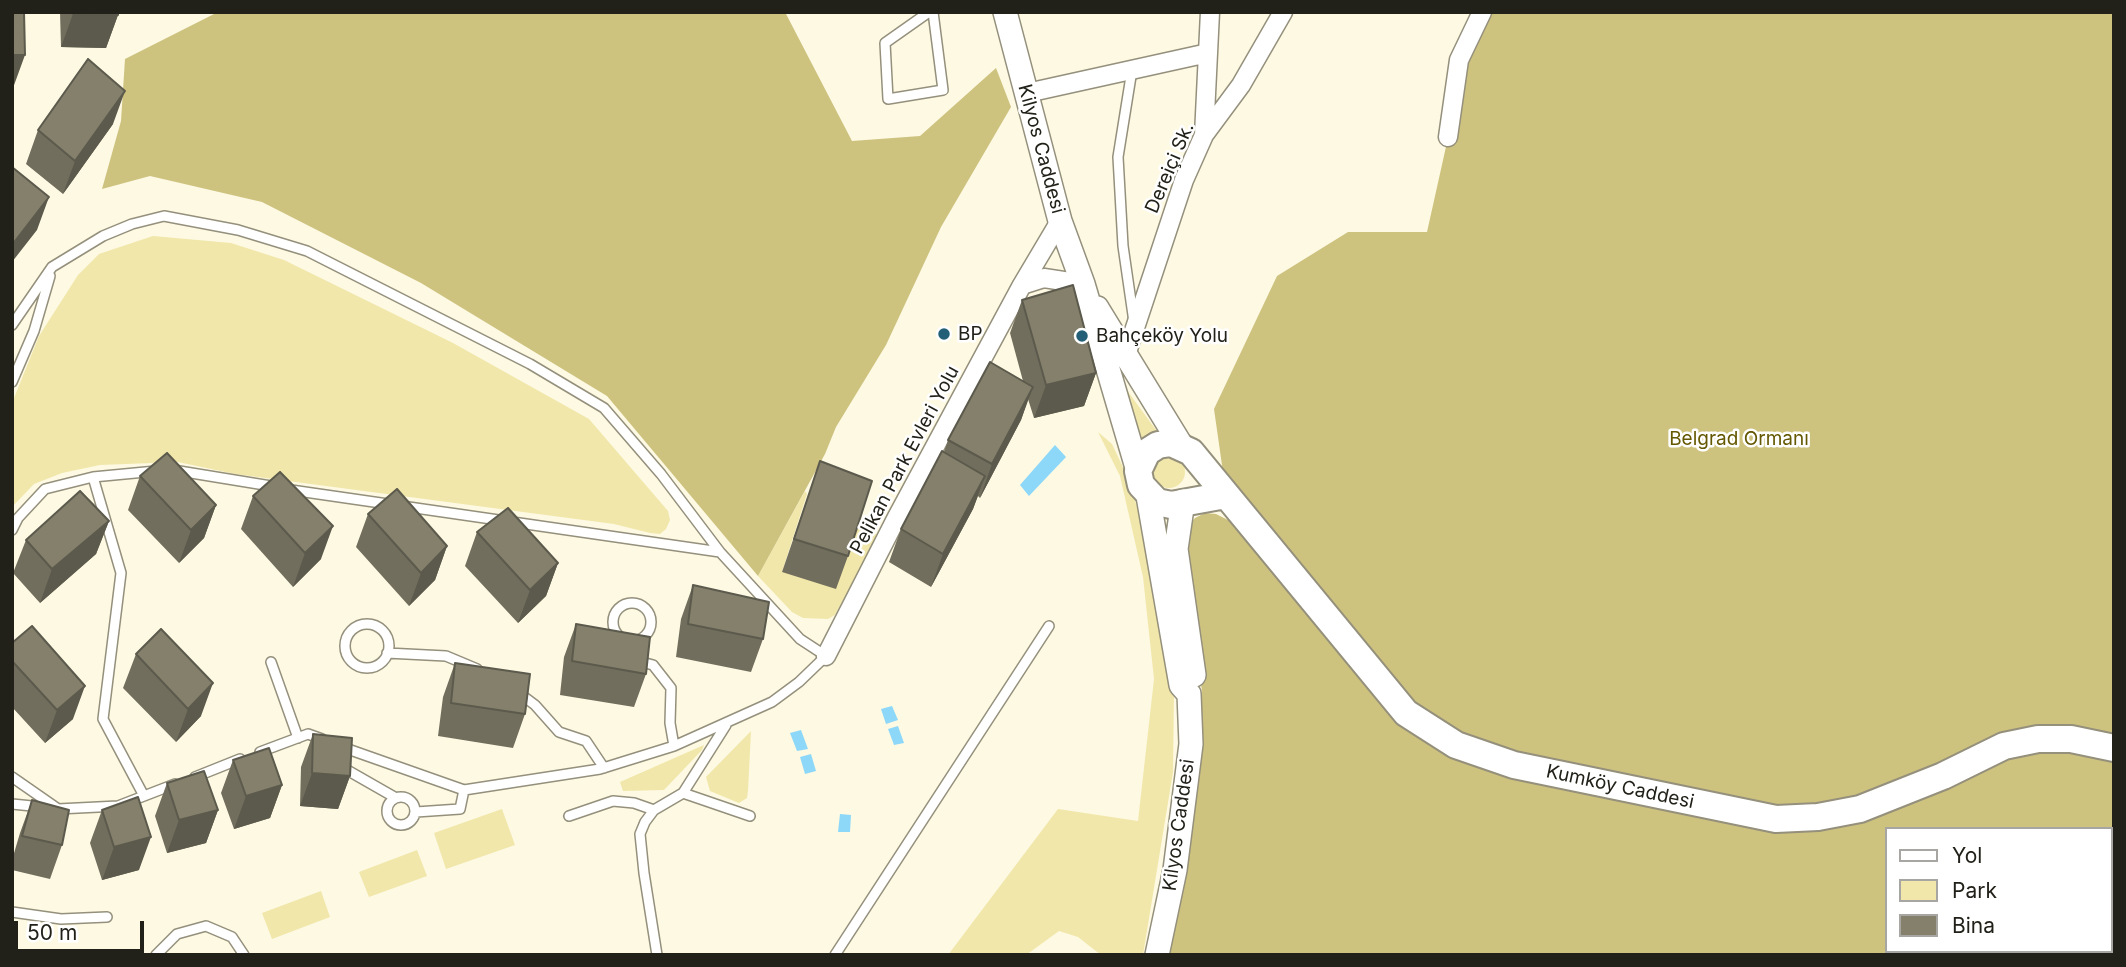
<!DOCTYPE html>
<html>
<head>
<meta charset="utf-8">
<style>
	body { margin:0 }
	#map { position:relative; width:2126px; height:967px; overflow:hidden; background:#fdf9e3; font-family:Inter,sans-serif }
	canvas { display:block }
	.frame { position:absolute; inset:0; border:14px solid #222119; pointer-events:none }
	.legend { position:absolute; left:1885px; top:827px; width:228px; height:126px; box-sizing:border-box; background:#fff; border:2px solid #a7a6a3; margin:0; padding:9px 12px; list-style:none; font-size:21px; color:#222119 }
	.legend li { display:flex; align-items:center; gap:14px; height:35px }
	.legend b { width:35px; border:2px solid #a7a6a3 }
	.scale { position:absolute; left:14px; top:921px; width:130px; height:32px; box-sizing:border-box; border:4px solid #222119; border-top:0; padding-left:9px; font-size:21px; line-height:24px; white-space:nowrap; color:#222119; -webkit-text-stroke:5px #fff; paint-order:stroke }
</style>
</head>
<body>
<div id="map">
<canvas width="2126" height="967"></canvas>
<div class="frame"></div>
<ul class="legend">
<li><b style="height:9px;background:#fff"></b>Yol</li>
<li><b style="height:19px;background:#f1e7aa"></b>Park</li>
<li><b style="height:19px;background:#84806c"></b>Bina</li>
</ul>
<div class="scale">50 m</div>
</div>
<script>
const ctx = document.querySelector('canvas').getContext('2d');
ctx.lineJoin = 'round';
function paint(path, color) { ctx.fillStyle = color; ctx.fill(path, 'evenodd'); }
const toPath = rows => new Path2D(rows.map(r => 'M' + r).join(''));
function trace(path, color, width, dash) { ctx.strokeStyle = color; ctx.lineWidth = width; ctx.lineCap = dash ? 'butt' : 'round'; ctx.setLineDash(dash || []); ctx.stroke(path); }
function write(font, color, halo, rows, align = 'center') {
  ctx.font = font + ' Inter,sans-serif'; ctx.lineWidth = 5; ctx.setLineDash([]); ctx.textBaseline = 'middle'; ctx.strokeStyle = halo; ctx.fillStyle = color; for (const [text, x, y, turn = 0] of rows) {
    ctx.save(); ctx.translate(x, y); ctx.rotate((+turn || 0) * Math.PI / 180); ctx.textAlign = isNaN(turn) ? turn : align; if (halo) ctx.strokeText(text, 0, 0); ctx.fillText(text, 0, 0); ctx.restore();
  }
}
const green = toPath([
	[153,236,231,243,284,260,453,343,589,419,668,511,670,520,666,529,660,534,650,533,614,524,235,474,178,462,100,465,62,473,34,484,12,507,12,403,39,336,78,275,99,254],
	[1126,389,1159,434,1140,446],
	[1098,432,1112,444,1129,480,1146,538,1174,692,1173,772,1143,955,1101,955,1078,937,1059,931,1026,955,948,955,1058,809,1138,821,1154,679,1143,577,1120,476],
	'1153 472a16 16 0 1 1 32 0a16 16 0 1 1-32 0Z',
	[805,491,807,494,782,572,855,527,878,535,835,615,828,619,803,618,792,612,758,576],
	[751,731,748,791,747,798,739,803,710,791,706,777],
	[704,745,702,750,664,790,623,791,620,782],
	[502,809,515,845,446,869,434,833],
	[417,850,427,876,369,897,359,872],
	[321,891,330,917,272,939,262,913]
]);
const forest = toPath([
	[218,12,785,12,852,141,920,136,996,68,1011,107,941,227,886,345,836,427,825,454,758,576,607,396,421,283,262,202,150,176,102,189,121,121,125,59],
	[1476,12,2114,12,2114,955,1166,955,1181,895,1202,747,1202,691,1182,555,1188,526,1195,518,1205,513,1216,514,1230,521,1214,409,1277,276,1348,232,1427,232],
	[1886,829,2110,829,2110,951,1886,951]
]);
const water = toPath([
	[1055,445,1066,457,1029,496,1020,485],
	[892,706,898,720,886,724,881,709],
	[898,726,904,743,894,745,888,729],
	[801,730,808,749,797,751,790,733],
	[811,754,816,771,805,774,800,757],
	[840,814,851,815,850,832,838,832]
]);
const service = toPath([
	[929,12,885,43,888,99,943,90,933,12],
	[1132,70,1118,157,1123,246,1134,322],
	[12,325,52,267,103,236,132,224,164,216,238,230,307,251,530,364,604,408,661,474,720,552],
	[12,382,34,331,50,276],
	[173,470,277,487],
	[93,477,121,573,103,719,144,796],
	[291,490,720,552,800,639,826,656,799,682,772,702,674,746,600,769,464,790,342,747],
	[12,530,18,518,45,489,93,477,156,471],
	'613 622a19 19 0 1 1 38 0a19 19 0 1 1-38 0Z',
	'345 646a22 22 0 1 1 44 0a22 22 0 1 1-44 0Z',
	[387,653,446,656,477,669],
	[638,661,653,665,671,688,670,723,674,746],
	[271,662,298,738],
	[519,693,535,705,559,732,586,741,604,768],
	[260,752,308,734,322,739],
	[340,766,396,798],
	[12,777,58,809,118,806,175,784],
	[195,777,240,759],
	[683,793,726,725],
	'387 811a14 14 0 1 1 28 0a14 14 0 1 1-28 0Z',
	[12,804,42,807],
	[416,812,460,809,464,790],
	[569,816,613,801,634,803,654,810],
	[12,912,61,919,107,917],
	[156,955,177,934,206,926,232,937,244,955],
	[657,955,644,873,640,834,645,822,654,810,683,793,750,816],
	[835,955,1049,626]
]);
const minor = toPath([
	[1027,93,1208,53],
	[1204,135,1210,12],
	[1448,137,1459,60,1482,12],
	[1022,285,1044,278,1083,284],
	[1126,355,1184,180,1204,135,1241,85,1283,12],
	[826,656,897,517,1022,285,1060,221],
	[2110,907,2114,905],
	[1936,955,1945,951]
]);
const tertiary = toPath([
	[1005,12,1060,221,1083,284,1138,471],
	[1097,308,1181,445],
	[1148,496,1181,685,1189,694],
	[1183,501,1176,549,1194,675],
	[1157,955,1175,870,1191,744,1189,694]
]);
const secondary = toPath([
	[1226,495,1171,505,1157,502,1141,485,1138,471,1147,452,1158,445,1171,443,1191,452,1406,713,1456,745,1514,765,1776,819,1818,817,1860,809,1943,776,2004,746,2038,739,2071,739,2114,748]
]);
const wall = toPath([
	[60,12,118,12,118,15,106,48,61,47],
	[113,124,63,194,26,164,38,130],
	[1022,300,1096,373,1084,406,1034,418,1028,399,1021,420,980,498,978,496,973,509,931,587,889,562,901,529,944,452,948,440,1023,381,1010,333],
	[820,461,848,556,836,589,782,572],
	[140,476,216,505,204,538,179,563,128,510],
	[253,496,321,559,293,587,241,529],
	[368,514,447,546,435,580,409,606,356,547],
	[109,521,96,554,40,603,13,573,26,540],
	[477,532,558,563,546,596,518,623,465,566],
	[693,585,763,639,751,672,676,657,681,619],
	[576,624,646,674,634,707,560,695,564,657],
	[12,643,73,719,45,743,12,707],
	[136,654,201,716,176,742,123,688],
	[455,663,525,714,513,748,438,736,443,697],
	[313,734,350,776,338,809,300,806,301,767],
	[233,760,282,785,270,818,234,829,221,793],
	[167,783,218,810,206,843,167,853,155,816],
	[32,800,62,845,50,879,12,870,12,860,20,833],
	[102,810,139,870,102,880,90,843]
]);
const shadedWall = toPath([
	[73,14,118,15,106,48,61,47],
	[12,55,25,55,13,88],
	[125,91,113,124,63,194,75,161],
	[49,197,37,230,12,262,12,245],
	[1096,373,1084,406,1034,418,1046,385],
	[1033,387,1021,420,980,498,992,464],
	[985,476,973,509,931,587,943,554],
	[216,505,204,538,179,563,191,530],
	[109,521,96,554,40,603,52,569],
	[333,526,321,559,293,587,305,553],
	[447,546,435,580,409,606,421,573],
	[558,563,546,596,518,623,530,590],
	[213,683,201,716,176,742,188,709],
	[85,686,73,719,45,743,57,710],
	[312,773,350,776,338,809,300,806],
	[282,785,270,818,234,829,246,796],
	[218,810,206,843,167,853,179,820],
	[151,837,139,870,102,880,114,847]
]);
const building = toPath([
	[12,12,24,12,25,55,12,55,12,12],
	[73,12,118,12,118,15,73,14,73,12],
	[88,59,125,91,75,161,38,130,88,59],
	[12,167,49,197,12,245,12,167],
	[1073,285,1096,373,1046,385,1022,300,1073,285],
	[990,362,1033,387,992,464,948,440,990,362],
	[942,451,985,476,943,554,901,529,942,451],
	[167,453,216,505,191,530,140,476,167,453],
	[820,461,872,481,848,556,794,539,820,461],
	[280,472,333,526,305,553,253,496,280,472],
	[397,489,447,546,421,573,368,514,397,489],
	[80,491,109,521,52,569,26,540,80,491],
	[508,508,558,563,530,590,477,532,508,508],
	[693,585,769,602,763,639,688,624,693,585],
	[576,624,650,637,646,674,572,661,576,624],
	[32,626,85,686,57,710,12,661,12,643,32,626],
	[161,629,213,683,188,709,136,654,161,629],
	[455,663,530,674,525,714,451,703,455,663],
	[313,734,352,738,350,776,312,773,313,734],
	[269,748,282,785,246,796,233,760,269,748],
	[204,771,218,810,179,820,167,783,204,771],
	[138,797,151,837,114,847,102,810,138,797],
	[32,800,69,810,62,845,22,836,32,800]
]);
const markers = [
	[944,334,7,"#236077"],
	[1082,336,7,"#236077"]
];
const streetNames = [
	["Kilyos Caddesi",1041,149,75],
	["Dereiçi Sk.",1170,168,-67],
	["Pelikan Park Evleri Yolu",905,460,-62],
	["Kumköy Caddesi",1620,787,12],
	["Kilyos Caddesi",1179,825,-82]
];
const poiNames = [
	["BP",958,334],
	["Bahçeköy Yolu",1096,336]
];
const parkNames = [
	["Belgrad Ormanı",1739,439]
];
paint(green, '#f1e7aa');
paint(forest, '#cec27f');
paint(water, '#8dd8f9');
trace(service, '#94907c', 12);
trace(minor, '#94907c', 21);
trace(tertiary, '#94907c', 26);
trace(secondary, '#94907c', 30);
trace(service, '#fff', 9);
trace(minor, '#fff', 18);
trace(tertiary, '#fff', 23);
trace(secondary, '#fff', 26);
paint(wall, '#726e5d');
paint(shadedWall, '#5c5a4c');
paint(building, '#84806c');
trace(building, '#5c5a4c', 2);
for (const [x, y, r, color] of markers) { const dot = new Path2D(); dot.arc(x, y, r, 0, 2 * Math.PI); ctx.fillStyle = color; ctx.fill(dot); trace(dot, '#fff', 2.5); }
write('19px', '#222119', '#fff', streetNames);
write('19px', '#222119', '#fff', poiNames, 'left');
write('19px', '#655803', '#fff', parkNames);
</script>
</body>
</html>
